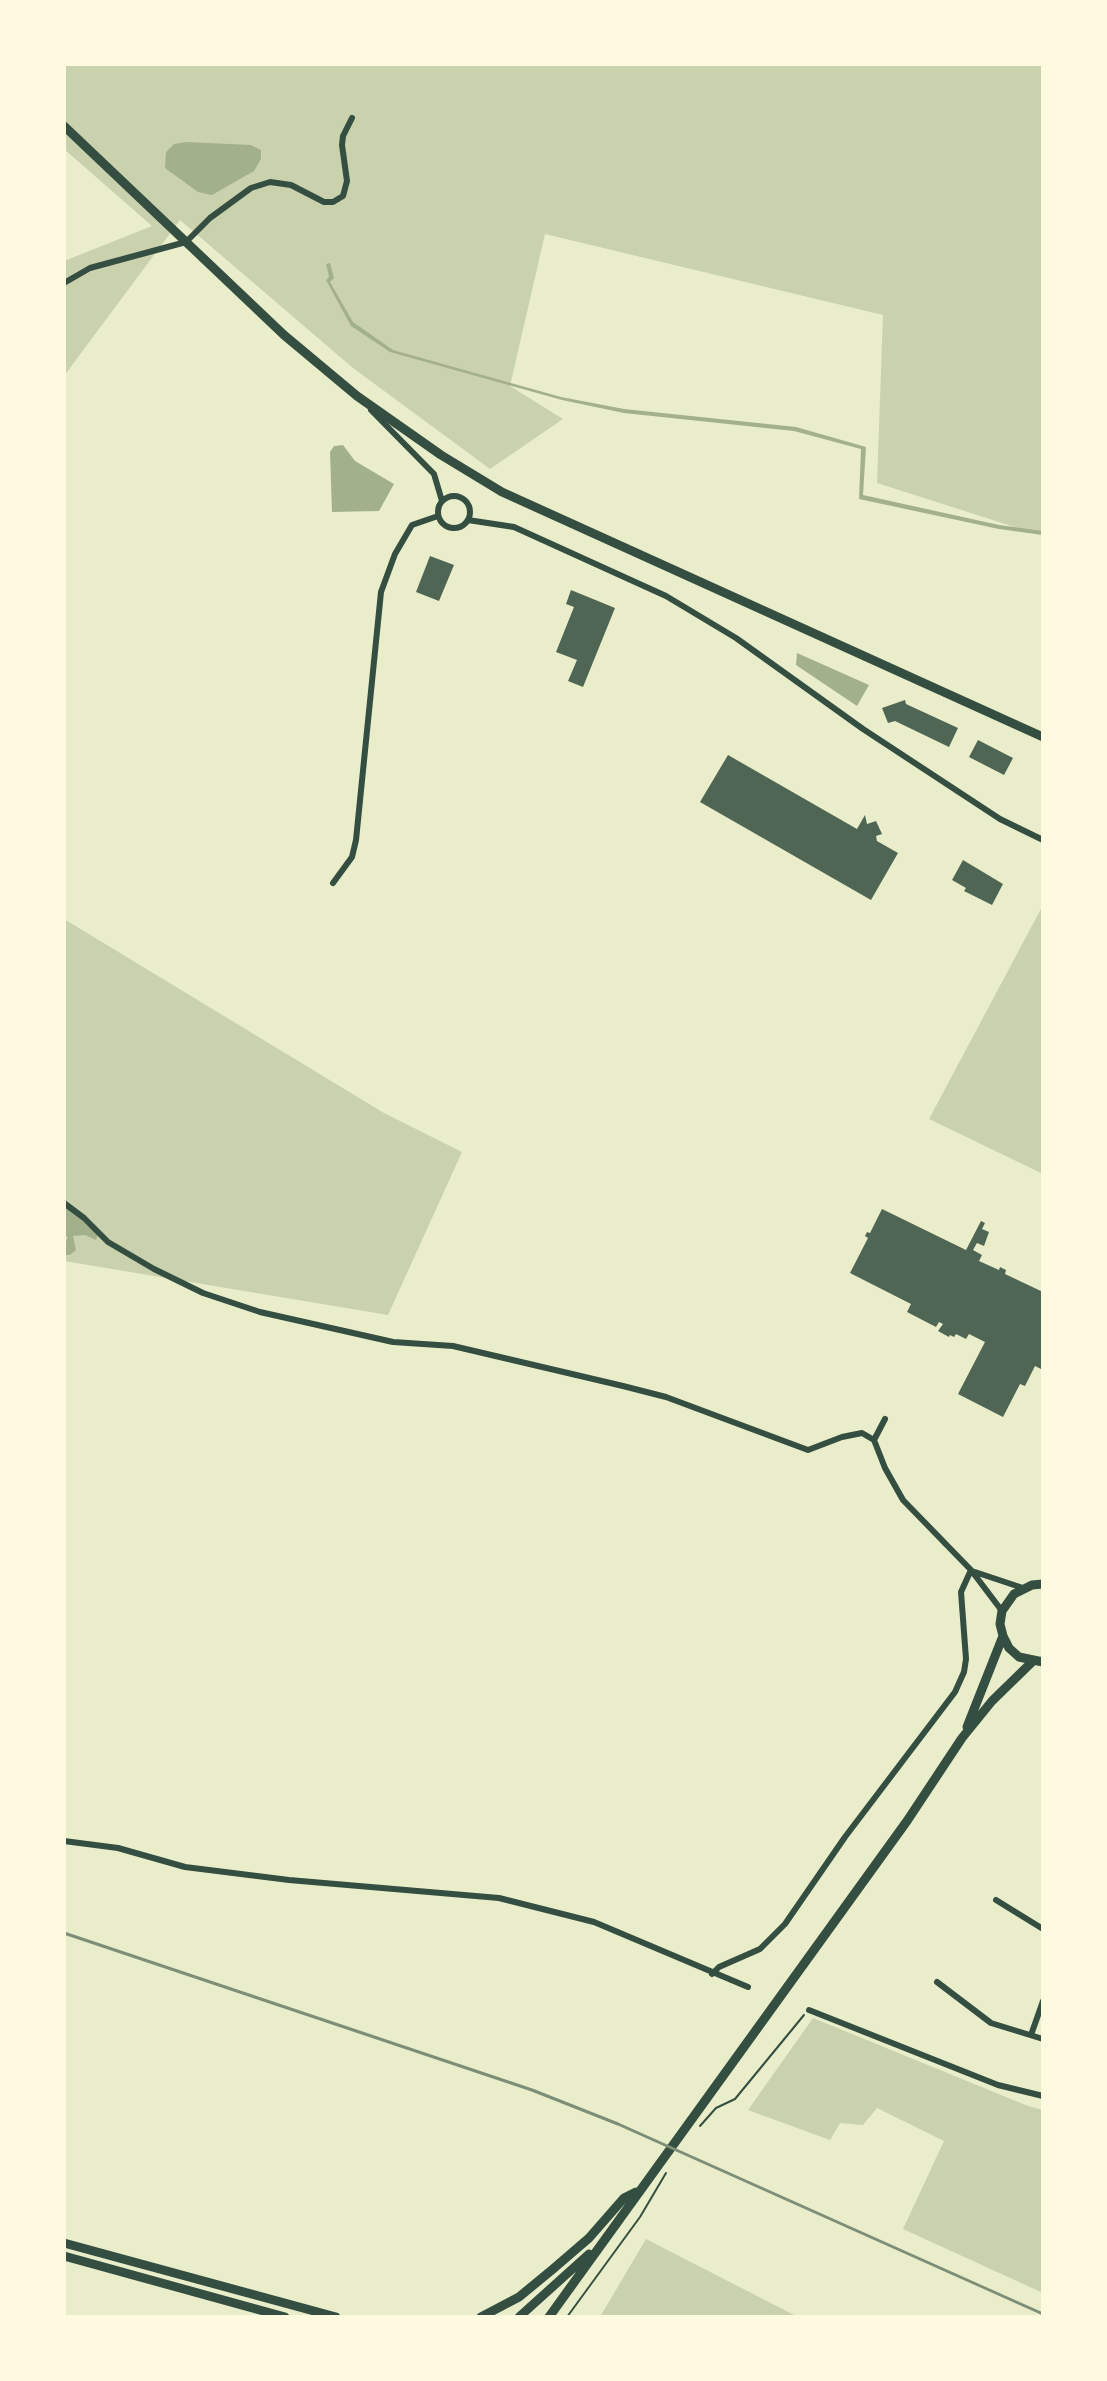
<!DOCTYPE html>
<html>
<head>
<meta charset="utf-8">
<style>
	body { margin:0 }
	#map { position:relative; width:1107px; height:2381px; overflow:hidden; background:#e9edc9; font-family:"Nunito Sans",sans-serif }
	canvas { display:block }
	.frame { position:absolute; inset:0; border:66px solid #fefae0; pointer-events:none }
</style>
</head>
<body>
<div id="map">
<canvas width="1107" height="2381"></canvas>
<div class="frame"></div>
</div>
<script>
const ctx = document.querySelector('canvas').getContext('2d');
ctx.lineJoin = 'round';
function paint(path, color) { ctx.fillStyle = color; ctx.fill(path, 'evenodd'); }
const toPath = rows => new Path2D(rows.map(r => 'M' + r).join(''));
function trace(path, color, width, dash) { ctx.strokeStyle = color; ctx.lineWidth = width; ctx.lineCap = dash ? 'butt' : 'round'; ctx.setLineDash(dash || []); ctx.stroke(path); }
const green = toPath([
	[64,64,1043,64,1043,536,877,483,883,315,545,234,510,386,563,419,490,469,353,368,180,220,64,376,64,261,152,226,64,149],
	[1043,905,1043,1174,929,1119],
	[64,919,384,1113,462,1152,388,1315,64,1261],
	[813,2018,1028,2106,1043,2110,1043,2293,903,2229,944,2141,877,2108,863,2125,840,2123,830,2140,748,2110],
	[646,2239,798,2317,600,2317]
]);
const water = toPath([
	[186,142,251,145,261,150,261,159,254,171,212,195,198,192,165,168,166,152,174,144],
	[330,263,334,278,330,282,353,322,393,350,561,397,624,409,796,427,866,447,863,495,999,525,1043,531,1043,535,999,529,859,499,861,449,794,431,624,413,562,400,390,352,351,326,326,280,329,277,326,264],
	[343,445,355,461,394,484,379,511,332,512,330,452,334,446],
	[797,653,869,685,857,706,796,665],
	[64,1206,98,1234,96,1240,85,1235,73,1236,76,1250,70,1255,64,1255,64,1245,68,1237,64,1236]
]);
const building = toPath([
	[430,556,454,565,439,601,416,592],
	[571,590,615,608,583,687,568,681,577,660,556,652,574,607,566,604],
	[905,700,906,704,958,728,949,747,895,721,888,723,882,708],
	[978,740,1013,758,1004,775,969,757],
	[728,755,857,829,865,815,867,824,876,821,882,834,876,836,877,841,898,853,871,900,700,802],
	[963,860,1003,884,992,905,964,891,966,888,952,880],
	[882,1209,966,1250,981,1221,985,1223,982,1229,989,1232,984,1246,977,1243,973,1250,982,1255,979,1261,999,1270,1000,1267,1006,1270,1005,1274,1043,1292,1043,1365,1041,1369,1035,1366,1025,1386,1020,1384,1003,1417,958,1394,985,1342,969,1334,966,1339,956,1334,954,1337,950,1335,949,1337,938,1331,943,1324,939,1322,936,1327,907,1312,911,1304,850,1273,868,1238,865,1236,867,1232,870,1233]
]);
const path = toPath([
	[700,2126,716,2108,735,2099,804,2015],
	[567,2317,640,2217,666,2173]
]);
const minor = toPath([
	[64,283,90,268,186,242,210,218,251,188,270,182,291,185,324,202,333,202,343,196,347,181,342,145,343,136,352,118],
	[371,410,434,474,442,501],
	'438 512a16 16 0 1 1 32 0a16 16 0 1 1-32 0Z',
	[468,520,514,527,666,596,736,638,863,729,1000,819,1043,840],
	[333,883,352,857,356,840,381,592,395,554,412,525,438,516],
	[64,1203,84,1218,108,1242,154,1269,203,1293,260,1312,393,1342,453,1346,623,1386,666,1397,808,1450,842,1437,862,1433,874,1440,885,1468,903,1500,971,1570,1002,1611],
	[874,1440,885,1419],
	[975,1572,1023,1588],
	[64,1841,118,1848,185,1867,289,1880,499,1898,594,1922,748,1987],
	[996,1900,1043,1929],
	[712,1974,719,1967,760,1949,785,1924,845,1837,955,1692,964,1672,966,1659,961,1592,971,1570],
	[937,1982,991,2023,1043,2039],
	[809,2010,998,2085,1043,2096],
	[1031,2035,1043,2001]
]);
const primary = toPath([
	[64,126,284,335,357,396,441,455,502,492,1043,737],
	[1043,1584,1032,1585,1014,1594,1002,1611,1000,1624,1003,1636,1009,1648,1019,1657,1043,1662],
	[967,1727,1003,1636],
	[64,2243,336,2317],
	[64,2256,285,2317],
	[481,2317,519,2297,553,2269,589,2238,624,2198,636,2192],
	[519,2317,589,2254],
	[549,2317,907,1821,962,1738,992,1701,1032,1662]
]);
const rail = toPath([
	[64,1933,532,2090,618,2124,1043,2314]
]);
paint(green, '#cad2ad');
paint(water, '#a3b18a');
paint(building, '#4f6655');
trace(path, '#344e41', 2);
trace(minor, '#344e41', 6);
trace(primary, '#344e41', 9);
trace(rail, '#7c8e77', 3);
</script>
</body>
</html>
